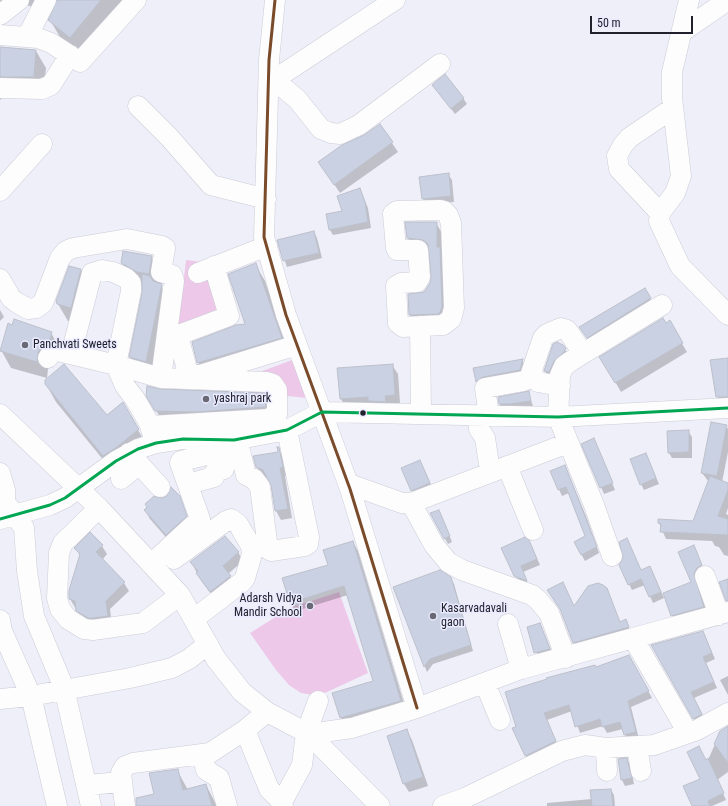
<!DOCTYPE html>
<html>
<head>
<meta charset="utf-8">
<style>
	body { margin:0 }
	#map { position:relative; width:728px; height:806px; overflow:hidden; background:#efeffa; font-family:"Roboto Condensed",sans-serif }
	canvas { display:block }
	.scale { position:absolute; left:590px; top:16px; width:103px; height:18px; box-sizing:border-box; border:2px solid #21212d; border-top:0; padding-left:5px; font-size:12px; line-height:14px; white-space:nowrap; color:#21212d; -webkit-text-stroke:3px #eaebff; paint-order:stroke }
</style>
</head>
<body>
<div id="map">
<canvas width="728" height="806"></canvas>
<div class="scale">50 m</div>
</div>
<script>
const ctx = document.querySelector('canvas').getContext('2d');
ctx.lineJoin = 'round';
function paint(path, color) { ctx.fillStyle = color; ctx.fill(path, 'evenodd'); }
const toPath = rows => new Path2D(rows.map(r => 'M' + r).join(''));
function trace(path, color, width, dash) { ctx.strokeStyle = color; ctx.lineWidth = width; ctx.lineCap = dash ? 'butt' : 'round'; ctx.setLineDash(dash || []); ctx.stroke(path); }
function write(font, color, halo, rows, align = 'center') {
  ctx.font = font + ' "Roboto Condensed",sans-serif'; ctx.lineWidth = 3; ctx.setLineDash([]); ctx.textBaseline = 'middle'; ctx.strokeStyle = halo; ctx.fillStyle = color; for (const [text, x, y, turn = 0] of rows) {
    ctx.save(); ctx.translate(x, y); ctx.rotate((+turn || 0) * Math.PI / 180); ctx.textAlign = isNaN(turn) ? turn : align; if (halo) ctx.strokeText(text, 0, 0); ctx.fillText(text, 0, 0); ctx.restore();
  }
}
const green = toPath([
	[186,260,201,262,224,321,177,339],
	[292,360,307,398,246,392,241,379],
	[339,592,368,673,327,692,314,695,301,693,289,685,276,670,250,633,290,608]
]);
const shadow = toPath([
	[0,0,35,0,35,8,27,5,0,11],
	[58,0,124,0,80,54,60,37,50,20],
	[0,48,36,51,46,68,43,95,4,96,0,100],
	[433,85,463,98,467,104,455,114],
	[380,125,398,152,340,193,319,162,365,136],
	[448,174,452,180,454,202,426,204,423,199],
	[360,189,368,208,371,228,333,235,330,230],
	[406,223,436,223,443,235,449,319,417,327,410,315,431,283,432,276,430,251,415,250,408,238],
	[314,232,317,238,322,258,287,267,278,241],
	[151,257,162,274,160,284,171,303,156,379,141,374,130,357,143,287,132,281,122,263],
	[255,264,265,281,291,355,208,380,198,362,246,325],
	[81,270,91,288,81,325,68,321,58,304],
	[645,289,655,308,592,346,580,327],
	[0,310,4,317,0,321],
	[669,322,687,352,621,392,601,357],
	[51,333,61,350,59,357,48,369,47,378,11,368,1,350],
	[554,345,563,346,568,355,549,377,545,371],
	[728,359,728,402,721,403,715,392,711,361],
	[522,360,528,369,482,390,477,381,475,368],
	[64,365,106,416,122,403,148,447,114,473,56,402,46,384],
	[392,365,398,374,400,403,346,408,341,399],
	[160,390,264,394,274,412,166,428,148,396],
	[528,392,533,406,514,410,503,410,500,404],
	[726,426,728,429,728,452,722,482,728,484,728,508,726,514,728,515,728,556,724,555,719,547,715,546,712,541,666,539,659,523,694,522,709,482,702,473],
	[688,431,692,437,692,458,672,458,669,453],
	[583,444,596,445,615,490,604,494],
	[278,448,283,457,287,476,285,476,292,518,281,520,276,511,272,485,269,478,262,476,257,467,279,453],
	[646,454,659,484,644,490,641,484],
	[565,466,586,516,599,553,585,561,575,543,586,536,569,493,562,496,551,472],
	[423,467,433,489,415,496,412,490],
	[179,497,191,525,171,543,150,519,145,510,162,499],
	[431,514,442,517,452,542,448,544],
	[90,534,102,546,107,554,102,560,124,583,129,591,110,609,112,625,82,619,70,599,80,556,76,548],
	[627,539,641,571,653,573,664,598,653,603,645,585,632,590,629,584,624,558],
	[353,542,358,551,406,710,346,727,341,718,374,681,348,595,296,611,290,602],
	[532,547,540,565,523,572,529,586,519,582,503,549],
	[693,547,706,573,698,583,708,615,677,623,672,615,693,582],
	[238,552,243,561,228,574,236,585,216,600,202,582,191,562],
	[450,577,454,584,473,651,433,664,427,672,395,588],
	[606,589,620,623,626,621,632,634,577,649,573,642],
	[540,624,553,655,539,659,528,628],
	[703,632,715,659,706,663,717,688,694,698,705,720,697,724,652,646],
	[629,656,652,698,631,707,639,739,628,741,623,729,607,733,603,726,580,733,572,711,547,720,559,748,529,762,513,729,596,668],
	[728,676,728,695,720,680],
	[407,731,412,740,428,786,409,792,404,784],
	[721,731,728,733,728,772,717,780,726,800,712,806,693,806,707,762],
	[627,759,630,765,634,784,625,786,622,780,619,760],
	[177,770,188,790,206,785,217,806,137,806,155,795],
	[611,790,614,795,615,806,547,806,547,803,592,799]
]);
const building = toPath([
	[57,0,101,0,70,38,48,20,57,0],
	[0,47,36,50,34,77,0,77,0,47],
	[445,74,464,98,451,109,432,85,445,74],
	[380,124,393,142,334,185,318,162,342,145,364,135,380,124],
	[449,173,451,196,422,199,419,177,449,173],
	[360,188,365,202,368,222,329,230,326,214,342,211,337,196,360,188],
	[405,222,437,222,437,247,440,247,442,307,439,314,409,315,408,294,424,292,430,283,431,276,428,244,423,240,407,238,405,222],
	[314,231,319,253,283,261,277,240,314,231],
	[123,251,152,256,149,274,137,272,121,263,123,251],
	[256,263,282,338,197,363,192,342,236,325,245,324,228,274,256,263],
	[69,266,81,269,71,308,57,304,56,301,69,266],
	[142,274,150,276,153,281,162,284,146,362,129,357,142,293,142,274],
	[645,288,651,298,587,338,579,327,645,288],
	[663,318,666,323,670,320,683,343,615,383,599,357,663,318],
	[14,319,52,332,50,340,44,344,38,352,37,362,0,351,8,323,12,325,14,319],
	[557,342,563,345,566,348,564,352,554,361,549,372,544,371,553,344,557,342],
	[728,358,728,397,716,397,710,360,728,358],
	[523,359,520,370,483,377,476,382,473,368,523,359],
	[64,364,107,415,123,402,138,428,139,429,117,447,103,456,45,384,45,380,64,364],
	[393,364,395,395,385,396,386,402,368,401,368,397,340,399,337,368,393,364],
	[147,386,161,389,265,393,266,407,195,412,155,411,146,396,147,386],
	[529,391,531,401,510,404,499,404,498,397,529,391],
	[711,422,727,425,717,476,701,473,711,422],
	[689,430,689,452,668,453,667,431,689,430],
	[594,438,613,483,600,488,581,444,594,438],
	[277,447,279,447,283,467,280,468,288,509,275,511,271,485,263,470,256,467,253,456,278,452,277,447],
	[646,453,656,478,640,485,630,459,646,453],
	[420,460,430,483,411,491,401,468,420,460],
	[565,465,597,547,581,555,574,542,585,536,566,487,558,490,550,471,565,465],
	[710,476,728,483,728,490,718,516,728,519,728,535,660,532,661,524,658,523,658,519,693,521,710,476],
	[171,487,180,496,187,516,166,535,144,510,147,507,145,504,154,496,162,498,167,496,171,487],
	[439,510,450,536,444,539,430,513,439,510],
	[90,532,103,545,96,552,125,582,106,601,108,616,93,618,88,618,76,611,75,601,69,599,69,590,80,554,74,548,90,532],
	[225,536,239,552,223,566,231,576,210,592,196,573,198,571,190,562,225,536],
	[525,537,529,540,537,559,521,566,527,581,514,576,501,548,525,537],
	[627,538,641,570,650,566,661,592,649,597,641,579,628,585,619,565,623,558,619,542,627,538],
	[353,541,401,701,340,718,332,693,373,681,344,586,290,603,282,578,328,565,323,550,353,541],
	[694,545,702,565,697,568,694,574,704,607,671,616,663,593,691,582,678,552,694,545],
	[440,570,451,577,471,645,430,659,424,667,393,587,440,570],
	[728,579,728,601,726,601,719,582,728,579],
	[563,582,574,606,588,586,598,583,603,585,607,588,620,622,626,619,629,627,573,643,560,609,547,590,563,582],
	[540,623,550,649,534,653,527,627,540,623],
	[703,631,712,653,703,657,714,682,691,692,702,714,693,719,651,645,703,631],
	[629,655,649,691,628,701,636,732,624,735,620,722,602,727,600,719,575,727,569,705,544,713,556,741,525,756,512,728,516,727,505,692,547,679,546,678,595,665,596,667,629,655],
	[728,726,728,763,714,744,720,731,728,726],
	[407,729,423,777,403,784,387,736,407,729],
	[699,746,706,760,708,758,724,793,708,801,710,806,692,806,683,786,700,779,687,752,699,746],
	[627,758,632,778,621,780,618,759,627,758],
	[178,769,183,790,206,784,212,806,136,806,136,798,154,794,149,773,178,769],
	[611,789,613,806,592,806,590,790,611,789]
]);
const minor = toPath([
	[275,0,269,60,264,237,286,315,350,489,417,708],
	[689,0,672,72,672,98,681,176,675,193,660,213,659,221,680,266,728,315],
	[0,15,19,0],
	[683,31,728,0],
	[0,35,38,38,51,43,80,62,136,0],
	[27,37,46,0],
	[274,80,297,99,321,129,331,133,340,134,359,125,440,64],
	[269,83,395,0],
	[0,88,42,89,51,85,70,55],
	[138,106,169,137,211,185,266,199],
	[0,191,42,144],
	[397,211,440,210,444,211,448,215,451,223,454,308,451,319,443,325,403,327,398,323,396,286,401,283,417,282,420,277,418,250,397,250,396,248,393,214,397,211],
	[660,213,619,169,617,156,623,145,629,138,673,108],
	[214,266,229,316,181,334,179,340,187,369,190,373,200,375,297,345],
	[198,273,267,246],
	[0,279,11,298,16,302,28,309,36,308,43,303,60,258,66,251,73,248,127,239,162,246,165,248,161,272,172,275,174,281,161,378,116,365,131,291,131,283,126,278,113,272,102,270,92,273,71,354],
	[420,326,421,414],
	[48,358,53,351,58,351,116,365,125,386,135,399,149,423,154,438],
	[560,386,538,382,531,373,543,338,547,334,561,328,567,330,583,353],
	[0,414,99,508,180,595,216,659,242,692,267,712,309,734,380,806],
	[478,415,479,429,485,438,489,464],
	[489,416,485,388,524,381],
	[150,426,268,419,277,414,277,390,273,384,267,382,161,378],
	[237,439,246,475,254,479,260,487,268,549,271,551,305,546,308,544,309,537,287,430],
	[129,453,160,487],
	[507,466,533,530],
	[0,473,5,490,5,503,0,515],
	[121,479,139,464],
	[349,484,402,503,411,503,568,443],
	[411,503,434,545,448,562,462,570,532,595,538,600,549,613,566,658],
	[8,506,24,528,27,571,34,616,64,688,91,806],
	[99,508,63,543,59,553,57,598,60,609,68,619,84,629,93,630,143,623,180,595],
	[0,519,50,505,65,498,116,461,138,449,156,443,183,439,234,440,287,430,322,412,558,417,728,408],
	[612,556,594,505,558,417,560,375,564,366,571,361,662,305],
	[174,559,226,521,231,519,238,524,251,546,252,554,245,578,242,582,194,619],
	[151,564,200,519,180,463,181,461,220,452,224,469,215,472,214,477,188,484],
	[705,576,719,615],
	[0,620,2,631,31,696,57,806],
	[508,624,521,669],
	[633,638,688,733],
	[485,683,500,720],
	[0,699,31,696,130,678,172,668,189,659,208,644],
	[245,730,269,789,282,802,283,806],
	[309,734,352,728,417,708,521,669,728,612],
	[637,747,641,771],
	[606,748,607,771],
	[202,754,206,770,219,778,227,806],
	[87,785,121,782],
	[282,802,302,765,305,741,309,734,311,720,318,701],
	[125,806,121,773,125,766,133,763,210,753,245,730,267,712],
	[443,806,465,798,562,751,585,745,606,748,654,745,697,730,728,713]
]);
const bus1 = toPath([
	[275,0,269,60,264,237,286,315,350,489,417,708]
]);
const bus2 = toPath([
	[0,519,50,505,65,498,116,461,138,449,156,443,183,439,234,440,287,430,322,412,558,417,728,408]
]);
const markers = [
	[25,345,4,"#696975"],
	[206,399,4,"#696975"],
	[363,413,3.5,"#21212d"],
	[310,606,4,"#696975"],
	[433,616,4,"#696975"]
];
const poiNames = [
	["Panchvati Sweets",33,345],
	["yashraj park",214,399],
	["Adarsh Vidya",302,599,"right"],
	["Mandir School",302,613,"right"],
	["Kasarvadavali",441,609],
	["gaon",441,623]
];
paint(green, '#edc8e8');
paint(shadow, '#0003');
paint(building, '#cad1e3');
trace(building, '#bcc0ca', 1);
trace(minor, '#cbcbd6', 21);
trace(minor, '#fdfdfe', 20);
trace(bus1, '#7a4b2a', 3);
trace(bus2, '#00a651', 3);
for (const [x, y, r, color] of markers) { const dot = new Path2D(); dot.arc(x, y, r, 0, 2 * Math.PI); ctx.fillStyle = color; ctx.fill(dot); trace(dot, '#eaebff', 1.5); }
write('12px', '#21212d', '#eaebff', poiNames, 'left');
</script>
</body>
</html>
